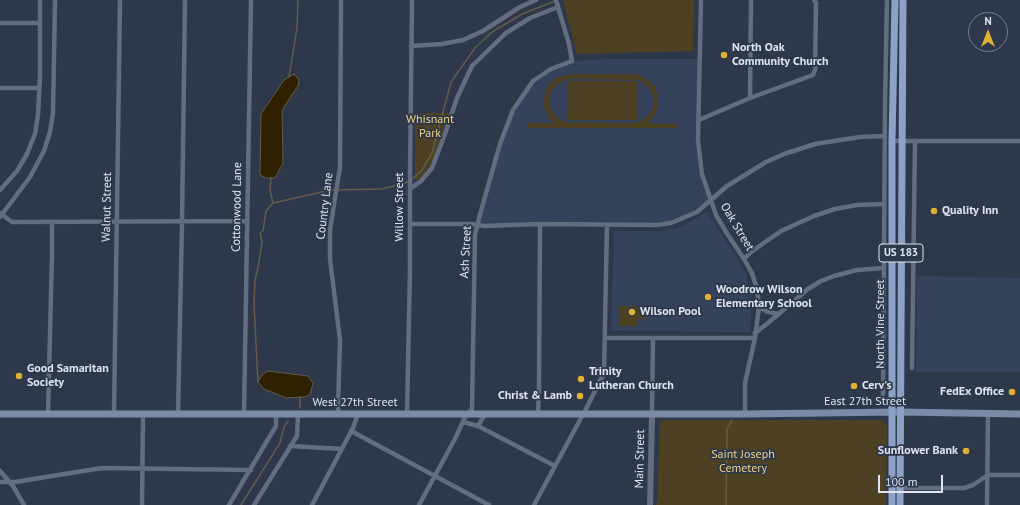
<!DOCTYPE html>
<html>
<head>
<meta charset="utf-8">
<style>
	body { margin:0 }
	#map { position:relative; width:1020px; height:505px; overflow:hidden; background:#2e384b; font-family:"PT Sans",sans-serif }
	canvas { display:block }
	.north { position:absolute; left:968px; top:12px; width:40px; height:40px; box-sizing:border-box; background:#2e384b; border:1px solid #747d8d; border-radius:50%; rotate:0deg; font-size:11px; font-weight:700; line-height:16px; text-align:center; color:#dee5f1 }
	.north::after { content:''; display:block; margin:auto; width:14px; height:18px; background:#dfb133; clip-path:polygon(50% 0,100% 100%,50% 72%,0 100%) }
	.scale { position:absolute; left:878px; top:475px; width:65px; height:18px; box-sizing:border-box; border:2px solid #dee5f1; border-top:0; padding-left:5px; font-size:12px; line-height:14px; white-space:nowrap; color:#dee5f1; -webkit-text-stroke:3px #2e384b; paint-order:stroke }
</style>
</head>
<body>
<div id="map">
<canvas width="1020" height="505"></canvas>
<div class="north">N</div>
<div class="scale">100 m</div>
</div>
<script>
const ctx = document.querySelector('canvas').getContext('2d');
ctx.lineJoin = 'round';
function paint(path, color) { ctx.fillStyle = color; ctx.fill(path, 'evenodd'); }
const toPath = rows => new Path2D(rows.map(r => 'M' + r).join(''));
function trace(path, color, width, dash) { ctx.strokeStyle = color; ctx.lineWidth = width; ctx.lineCap = dash ? 'butt' : 'round'; ctx.setLineDash(dash || []); ctx.stroke(path); }
function write(font, color, halo, rows, align = 'center') {
  ctx.font = font + ' "PT Sans",sans-serif'; ctx.lineWidth = 3.5; ctx.setLineDash([]); ctx.textBaseline = 'middle'; ctx.strokeStyle = halo; ctx.fillStyle = color; for (const [text, x, y, turn = 0] of rows) {
    ctx.save(); ctx.translate(x, y); ctx.rotate((+turn || 0) * Math.PI / 180); ctx.textAlign = isNaN(turn) ? turn : align; if (halo) ctx.strokeText(text, 0, 0); ctx.fillText(text, 0, 0); ctx.restore();
  }
}
const built = toPath([
	[607,59,701,59,698,140,701,163,710,200,697,212,671,223,477,226,500,144,523,94,542,75,572,61],
	[707,212,738,259,746,275,752,299,750,332,611,331,614,231,663,231,678,228],
	[917,276,1020,278,1020,372,916,372]
]);
const green = toPath([
	[563,0,694,0,693,51,577,54],
	[577,74,629,74,639,75,648,80,655,87,658,96,658,105,655,114,651,120,646,123,677,124,677,128,528,128,528,123,556,123,550,119,544,106,545,91,550,84,556,78,566,75],
	[568,79,636,80,643,82,652,92,654,104,651,112,643,120,638,122,630,123,564,122,554,115,549,104,549,98,551,91,556,85],
	[567,81,638,81,638,120,567,120],
	[415,113,449,113,435,157,430,166,421,177,417,180,415,179],
	[619,306,646,306,646,319,638,319,638,326,619,326],
	[662,420,882,420,887,426,886,505,656,505,658,497,659,424]
]);
const water = toPath([
	[294,74,299,80,298,86,282,110,283,163,275,178,266,178,260,175,261,114,284,80,294,74],
	[268,371,308,376,313,383,310,395,304,397,286,398,264,389,258,382,262,375,268,371]
]);
const stream = toPath([
	[289,77,297,28,298,0],
	[271,178,270,190,273,203],
	[412,179,422,170,432,153,451,82,475,48,492,32,522,14,555,1],
	[258,382,254,305,255,279,258,268,262,242,260,233,263,231,266,211,273,203,331,190,382,189,405,183,409,181],
	[300,408,300,397],
	[241,505,280,443,284,427,288,421],
	[726,505,727,429,732,420]
]);
const minor = toPath([
	[701,0,698,140,702,174,716,215,726,232,744,259,752,273,757,289,759,307,755,338,745,383,745,414],
	[0,23,40,23],
	[411,46,442,44,463,40,483,31,520,7,536,0],
	[0,88,39,88],
	[750,98,751,0],
	[699,120,750,98,813,75,815,70,816,3,814,0],
	[892,141,1020,141],
	[410,189,421,181,432,168,445,134,457,98,472,66,506,33,530,18,558,7],
	[0,190,17,171,27,154,35,134,38,115,40,77,40,0],
	[0,213,12,222,15,222,246,221],
	[0,217,30,177,44,151,50,132,53,113,55,0],
	[410,224,471,224,484,226,540,224,657,225,671,223,697,212,727,186,766,162,784,154,815,144,860,137,885,136],
	[744,259,751,252,781,231,814,216,835,209,857,205,884,204],
	[759,307,768,312,779,314],
	[755,333,768,323,808,289,821,281,834,276,857,270,884,268],
	[605,338,755,338],
	[912,368,915,141],
	[883,401,885,103,887,0],
	[48,414,52,255,52,222],
	[178,414,182,223,185,0],
	[244,414,251,0],
	[339,414,338,409,340,340,330,259,330,230,340,167,341,0],
	[407,414,410,269,410,176,412,0],
	[538,414,539,389,540,224],
	[652,414,653,338],
	[114,415,120,0],
	[463,422,478,426,555,466],
	[478,426,485,414],
	[351,431,489,505],
	[290,446,342,449],
	[0,471,13,486,24,505],
	[0,482,15,482,102,468,251,470],
	[892,488,964,488,973,485,988,475,1020,475],
	[142,505,143,414],
	[229,505,276,426,276,414],
	[254,505,297,436,298,414],
	[312,505,353,428,358,414],
	[419,505,456,437,464,419,472,409,475,235,479,218,500,144,513,110,533,81,551,69,572,61,569,44,556,0],
	[534,505,587,407,604,373,607,225],
	[987,505,988,413]
]);
const tertiary = toPath([
	[650,505,652,414]
]);
const secondary = toPath([
	[0,414,745,414,900,412,1020,414]
]);
const primary = toPath([
	[892,505,892,141,895,0],
	[900,505,903,0]
]);
const markers = [
	[724,55,4,"#dfb133"],
	[934,211,4,"#dfb133"],
	[708,297,4,"#dfb133"],
	[632,312,4,"#dfb133"],
	[19,376,4,"#dfb133"],
	[581,379,4,"#dfb133"],
	[854,386,4,"#dfb133"],
	[1012,392,4,"#dfb133"],
	[580,396,4,"#dfb133"],
	[966,451,4,"#dfb133"]
];
const shields = [
	[901,253,44]
];
const shieldNames = [
	["US 183",901,253]
];
const poiNames = [
	["North Oak",732,48],
	["Community Church",732,62],
	["Quality Inn",942,211],
	["Woodrow Wilson",716,290],
	["Elementary School",716,304],
	["Wilson Pool",640,312],
	["Good Samaritan",27,369],
	["Society",27,383],
	["Trinity",589,372],
	["Lutheran Church",589,386],
	["Cerv's",862,386],
	["FedEx Office",1004,392,"right"],
	["Christ & Lamb",572,396,"right"],
	["Sunflower Bank",958,451,"right"]
];
const parkNames = [
	["Whisnant",430,120],
	["Park",430,134],
	["Saint Joseph",743,455],
	["Cemetery",743,469]
];
const streetNames = [
	["Country Lane",325,206,-83],
	["Walnut Street",107,207,-89],
	["Cottonwood Lane",237,207,-89],
	["Willow Street",400,207,-90],
	["Oak Street",737,227,59],
	["Ash Street",466,252,-87],
	["North Vine Street",881,324,-90],
	["East 27th Street",865,402],
	["West 27th Street",355,403],
	["Main Street",640,459,-89]
];
paint(built, '#35425b');
paint(green, '#4e4123');
paint(water, '#2f2100');
trace(water, '#645c48', 1);
trace(stream, '#645c48', 1.5);
trace(minor, '#636d80', 4.5);
trace(tertiary, '#636d80', 6);
trace(secondary, '#7b8aa7', 7);
trace(primary, '#8da1c6', 7);
for (const [x, y, r, color] of markers) { const dot = new Path2D(); dot.arc(x, y, r, 0, 2 * Math.PI); ctx.fillStyle = color; ctx.fill(dot); trace(dot, '#2e384b', 1.5); }
for (const [x, y, w] of shields) { const box = new Path2D(); box.roundRect(x - w / 2, y - 9, w, 18, 3); ctx.fillStyle = '#2e384b'; ctx.fill(box); trace(box, '#dee5f1', 1); }
write('bold 11px', '#dee5f1', null, shieldNames);
write('bold 12px', '#dee5f1', '#2e384b', poiNames, 'left');
write('12px', '#f1d186', '#2e384b', parkNames);
write('12px', '#dee5f1', '#2e384b', streetNames);
</script>
</body>
</html>
